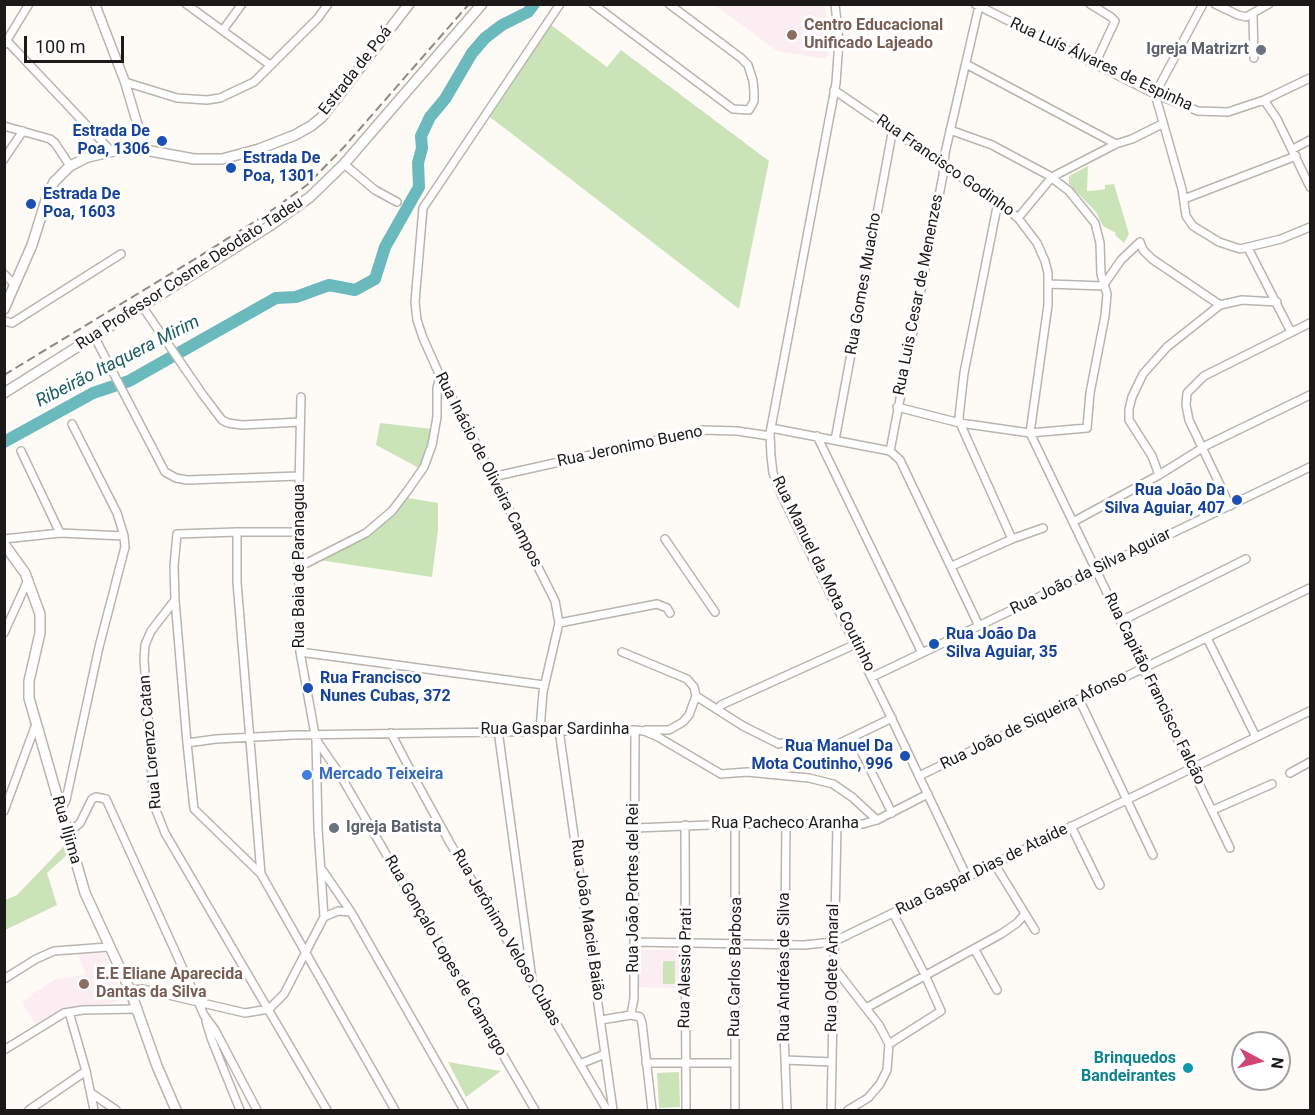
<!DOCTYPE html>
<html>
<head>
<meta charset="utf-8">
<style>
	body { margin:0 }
	#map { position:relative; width:1315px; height:1115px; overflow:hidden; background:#fefbf7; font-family:Roboto,sans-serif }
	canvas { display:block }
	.frame { position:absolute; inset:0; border:6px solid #1c1a18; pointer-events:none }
	.north { position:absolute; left:1231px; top:1031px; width:60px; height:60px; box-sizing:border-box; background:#fff; border:2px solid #a4a3a3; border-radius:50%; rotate:97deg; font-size:16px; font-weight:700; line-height:24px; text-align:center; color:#1c1a18 }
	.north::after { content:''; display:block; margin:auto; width:21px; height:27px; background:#d24472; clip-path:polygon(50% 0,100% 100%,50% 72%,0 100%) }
	.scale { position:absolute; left:24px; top:36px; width:100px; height:27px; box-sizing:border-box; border:3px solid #1c1a18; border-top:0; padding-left:8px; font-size:18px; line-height:21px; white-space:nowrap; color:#1c1a18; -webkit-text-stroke:4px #fff; paint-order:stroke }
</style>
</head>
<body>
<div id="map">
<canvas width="1315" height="1115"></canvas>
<div class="frame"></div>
<div class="north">N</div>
<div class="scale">100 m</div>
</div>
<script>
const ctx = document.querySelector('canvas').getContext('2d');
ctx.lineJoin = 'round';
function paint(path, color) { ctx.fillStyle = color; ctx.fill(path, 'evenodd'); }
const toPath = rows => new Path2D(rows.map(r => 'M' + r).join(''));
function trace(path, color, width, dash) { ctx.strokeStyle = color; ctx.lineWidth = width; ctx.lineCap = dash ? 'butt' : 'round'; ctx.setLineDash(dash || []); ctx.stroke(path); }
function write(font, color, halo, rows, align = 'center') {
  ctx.font = font + ' Roboto,sans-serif'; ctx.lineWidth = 6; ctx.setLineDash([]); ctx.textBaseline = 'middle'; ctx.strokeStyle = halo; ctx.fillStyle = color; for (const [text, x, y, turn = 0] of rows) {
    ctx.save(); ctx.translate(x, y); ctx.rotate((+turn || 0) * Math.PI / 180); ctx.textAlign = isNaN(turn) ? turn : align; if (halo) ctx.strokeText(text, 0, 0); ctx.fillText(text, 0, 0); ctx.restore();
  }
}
const education = toPath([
	[715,5,824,5,828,23,829,54,825,59,777,51],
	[638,950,680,950,679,988,637,987],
	[99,951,104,954,122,991,121,1000,111,1003,65,1008,35,1024,22,1002,55,979,86,975,77,952]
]);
const green = toPath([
	[551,25,607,67,621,50,769,161,739,309,490,117],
	[1088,166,1087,191,1100,190,1105,189,1105,185,1114,184,1129,234,1124,243,1115,235,1116,233,1103,226,1096,212,1069,184,1069,176],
	[380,423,433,429,419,468,376,445],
	[408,498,438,503,438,530,432,577,319,560,374,530,392,517],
	[66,844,69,853,47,873,57,905,5,930,5,900,17,895],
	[663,961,675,961,675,984,663,984],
	[448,1062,501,1071,466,1097],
	[679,1072,680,1107,659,1108,657,1073]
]);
const river = toPath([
	[4,442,93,393,129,381,276,298,296,297,329,285,355,290,375,279,385,247,419,187,418,163,422,148,421,136,430,117,445,99,472,53,485,38,502,25,528,12,534,4]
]);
const minor = toPath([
	[186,4,270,65],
	[593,4,733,109,749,110,754,101,754,92,753,81,748,65,741,58,669,4],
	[835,4,839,41,836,83,770,433,771,456,773,473,781,494,889,713,967,877],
	[975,4,1155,94,1198,111,1228,112,1264,100,1310,78],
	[1090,4,1111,17,1115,21,1095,64],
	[1215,4,1238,15,1246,17,1269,4],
	[979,6,945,153,943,175,890,451,900,460,979,626],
	[1253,15,1254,58],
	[223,30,242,4],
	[7,41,111,151],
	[4,45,29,4],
	[966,64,1116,144],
	[125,82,177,98,207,100,220,98,254,82,318,18,328,4],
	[834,90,998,202,1018,218,1037,243,1045,261,1048,273,1048,305,1030,433],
	[1155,94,1182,189,1186,216,1193,226,1219,242,1240,249,1281,239,1310,227],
	[1155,94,1203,4],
	[1264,100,1277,119,1310,187],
	[4,126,50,139,55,143,70,166],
	[1293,149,1310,140],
	[4,159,23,131],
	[344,164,375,190,397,202],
	[1184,199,1296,156],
	[998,202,964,373,959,417,960,423,1012,539],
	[1018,218,1052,177,1116,144,1132,139,1162,124],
	[1248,248,1291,332],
	[4,274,15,285],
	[1049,284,1103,286],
	[1103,286,1121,260,1140,242,1143,250,1152,259,1220,305,1242,300,1277,302],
	[142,306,203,395,222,420,228,423,242,425,300,422],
	[4,321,12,323,121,254],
	[94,336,165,472,176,478,187,480,299,476],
	[897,407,960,423,1030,433,1087,428,1090,393,1105,316,1107,294,1101,274,1100,243,1095,223,1069,191,1048,175,992,145,950,130],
	[771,428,890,451],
	[1030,433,1230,848],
	[817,436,922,653],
	[835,440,893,128],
	[21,451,60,533],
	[1159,475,1152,456,1129,420,1129,409,1132,397,1143,374,1167,347,1220,305],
	[492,477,703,430,737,431,770,436],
	[1230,506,1189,420,1186,405,1187,393,1204,376,1310,323],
	[1073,522,1159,475,1207,445,1310,395],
	[237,532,177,534,174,566,175,600,187,743,194,809,261,874],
	[298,532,237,532,237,582,261,874,395,1110],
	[4,539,60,533,124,536],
	[665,539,715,612],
	[952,566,1012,539,1043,528],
	[299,567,366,533,392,511,408,490,424,467,432,445,437,417,437,388,440,376],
	[175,600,151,631,145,645,144,659,154,805,165,833,327,1110],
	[1121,621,1246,559],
	[559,623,657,604,667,608,670,613],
	[4,633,28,580],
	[1207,638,1256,737],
	[300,652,544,685],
	[622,652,687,679,694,687,696,696,689,715,683,722,669,730,646,730],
	[872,677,1310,467],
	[696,696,743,726,779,744,789,741,796,744,834,746,892,718],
	[1079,699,1153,855],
	[718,709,721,705,856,644],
	[498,730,532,979],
	[540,730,543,692,559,623,555,601,462,416,440,376,423,338,417,320,415,302,423,208,560,4],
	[559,730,613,1110],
	[391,733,416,781,450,843,607,1110],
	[854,737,892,813],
	[317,741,339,773,535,1110],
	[187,743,216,739,294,735,635,730,644,731,658,737,721,774,747,772,809,778,833,784,852,797,877,820],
	[1290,773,1310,762],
	[317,776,339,773],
	[919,776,1310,588],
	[61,810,66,800,99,647,125,547,124,536,117,513,72,424],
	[1213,810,1272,784],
	[4,811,36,724],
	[735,824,735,1110],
	[786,824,784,1032,787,1110],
	[685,825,686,1110],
	[1071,826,1100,885],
	[635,828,735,824,863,824,877,820,928,794],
	[68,834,80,823,92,799,96,797,106,799,204,1015,215,1030,257,1110],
	[994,863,1035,930],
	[323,871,351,912,464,1110],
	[324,917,338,911,351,912],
	[634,942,804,945,833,942,1310,711],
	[975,950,997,990],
	[833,966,879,1025,889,1044,887,1070,880,1084,868,1098,848,1110],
	[4,979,36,959,54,951,108,947],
	[130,990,143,989,245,1013,269,1009,284,994,324,917,318,828,316,740,300,652,298,532,301,397],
	[866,1008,1001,934,1017,923,1024,915],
	[69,1012,86,1071,94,1110],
	[631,1015,634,998,635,730],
	[631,1015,640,1017,642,1023,652,1110],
	[601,1020,631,1015],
	[206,1021,211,1038,240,1110],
	[889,1044,941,1011,925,975,893,913],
	[4,1050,64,1013,83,1010,138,1009],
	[785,1060,832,1062],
	[646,1063,735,1063],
	[580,1064,605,1054],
	[91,1093,116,1110],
	[29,1110,86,1071],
	[831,1110,837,825]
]);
const tertiary = toPath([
	[95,4,125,82,145,150]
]);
const secondary = toPath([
	[4,309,32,245,47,197,54,182,70,166,88,157,123,149,145,150,194,159,222,159,259,149,295,135,311,126,322,117,409,4],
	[4,393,268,227,310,197,344,164,482,4],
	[4,544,25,573,40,614,40,633,29,681,29,698,85,893,130,990,157,1066,176,1110]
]);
const rail = toPath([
	[4,375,195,259,265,215,307,185,344,147,469,4]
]);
const markers = [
	[792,35,6,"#8d6e63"],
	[1261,50,6,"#6b7280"],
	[162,141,6,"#1a4fb4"],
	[231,168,6,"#1a4fb4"],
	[31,204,6,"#1a4fb4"],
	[1237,500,6,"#1a4fb4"],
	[934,644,6,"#1a4fb4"],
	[308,688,6,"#1a4fb4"],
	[905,756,6,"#1a4fb4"],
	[307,775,6,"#3f7fe0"],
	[334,828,6,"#6b7280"],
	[84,984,6,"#8d6e63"],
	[1188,1068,6,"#0f9aa8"]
];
const educationNames = [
	["Centro Educacional",804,26],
	["Unificado Lajeado",804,44],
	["E.E Eliane Aparecida",96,975],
	["Dantas da Silva",96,993]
];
const worshipNames = [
	["Igreja Matrizrt",1249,50],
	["Igreja Batista",346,828,"left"]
];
const streetNames = [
	["Rua Luís Álvares de Espinha",1101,65,25],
	["Estrada de Poá",356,71,-52],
	["Rua Francisco Godinho",945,166,35],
	["Rua Professor Cosme Deodato Tadeu",190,274,-33],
	["Rua Gomes Muacho",864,284,-80],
	["Rua Luis Cesar de Menenzes",919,295,-79],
	["Rua Jeronimo Bueno",630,447,-12],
	["Rua Inácio de Oliveira Campos",488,470,63],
	["Rua Baia de Paranagua",300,566,-90],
	["Rua João da Silva Aguiar",1091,572,-26],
	["Rua Manuel da Mota Coutinho",823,574,64],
	["Rua Capitão Francisco Falcão",1154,689,64],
	["Rua João de Siqueira Afonso",1034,721,-26],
	["Rua Gaspar Sardinha",555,730],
	["Rua Lorenzo Catan",151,742,-95],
	["Rua Pacheco Aranha",785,824],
	["Rua Iljima",66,830,74],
	["Rua Gaspar Dias de Ataíde",982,870,-26],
	["Rua João Portes del Rei",634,888,-90],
	["Rua João Maciel Baião",587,920,82],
	["Rua Jerônimo Veloso Cubas",506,938,60],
	["Rua Gonçalo Lopes de Camargo",445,956,60],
	["Rua Carlos Barbosa",736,967,-89],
	["Rua Andréas de Silva",785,967,-90],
	["Rua Alessio Prati",686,968,-89],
	["Rua Odete Amaral",833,968,-89]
];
const transitNames = [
	["Estrada De",150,132,"right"],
	["Poa, 1306",150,150,"right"],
	["Estrada De",243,159],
	["Poa, 1301",243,177],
	["Estrada De",43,195],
	["Poa, 1603",43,213],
	["Rua João Da",1225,491,"right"],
	["Silva Aguiar, 407",1225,509,"right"],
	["Rua João Da",946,635],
	["Silva Aguiar, 35",946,653],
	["Rua Francisco",320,679],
	["Nunes Cubas, 372",320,697],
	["Rua Manuel Da",893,747,"right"],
	["Mota Coutinho, 996",893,765,"right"]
];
const shopNames = [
	["Mercado Teixeira",319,775]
];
const cultureNames = [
	["Brinquedos",1176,1059],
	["Bandeirantes",1176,1077]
];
const waterNames = [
	["Ribeirão Itaquera Mirim",118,362,-27]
];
paint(education, '#fcedf3');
paint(green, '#cae4b8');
trace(river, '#69b9bd', 12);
trace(minor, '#b9b4ae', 10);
trace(tertiary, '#b9b4ae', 11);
trace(secondary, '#b9b4ae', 12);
trace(minor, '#fff', 7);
trace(tertiary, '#fff', 8);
trace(secondary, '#fff', 9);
trace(rail, '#8c8986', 2, [9, 4.5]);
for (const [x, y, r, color] of markers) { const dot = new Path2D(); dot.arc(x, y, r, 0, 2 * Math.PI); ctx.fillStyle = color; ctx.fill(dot); trace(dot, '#fff', 2); }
write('bold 16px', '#785e54', '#fff', educationNames, 'left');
write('bold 16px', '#5b616d', '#fff', worshipNames, 'right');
write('16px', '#1c1a18', '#fff', streetNames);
write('bold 16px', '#164399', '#fff', transitNames, 'left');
write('bold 16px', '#366cbe', '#fff', shopNames, 'left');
write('bold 16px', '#0d838f', '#fff', cultureNames, 'right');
write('italic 18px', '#1a5d60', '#fff', waterNames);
</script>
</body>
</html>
